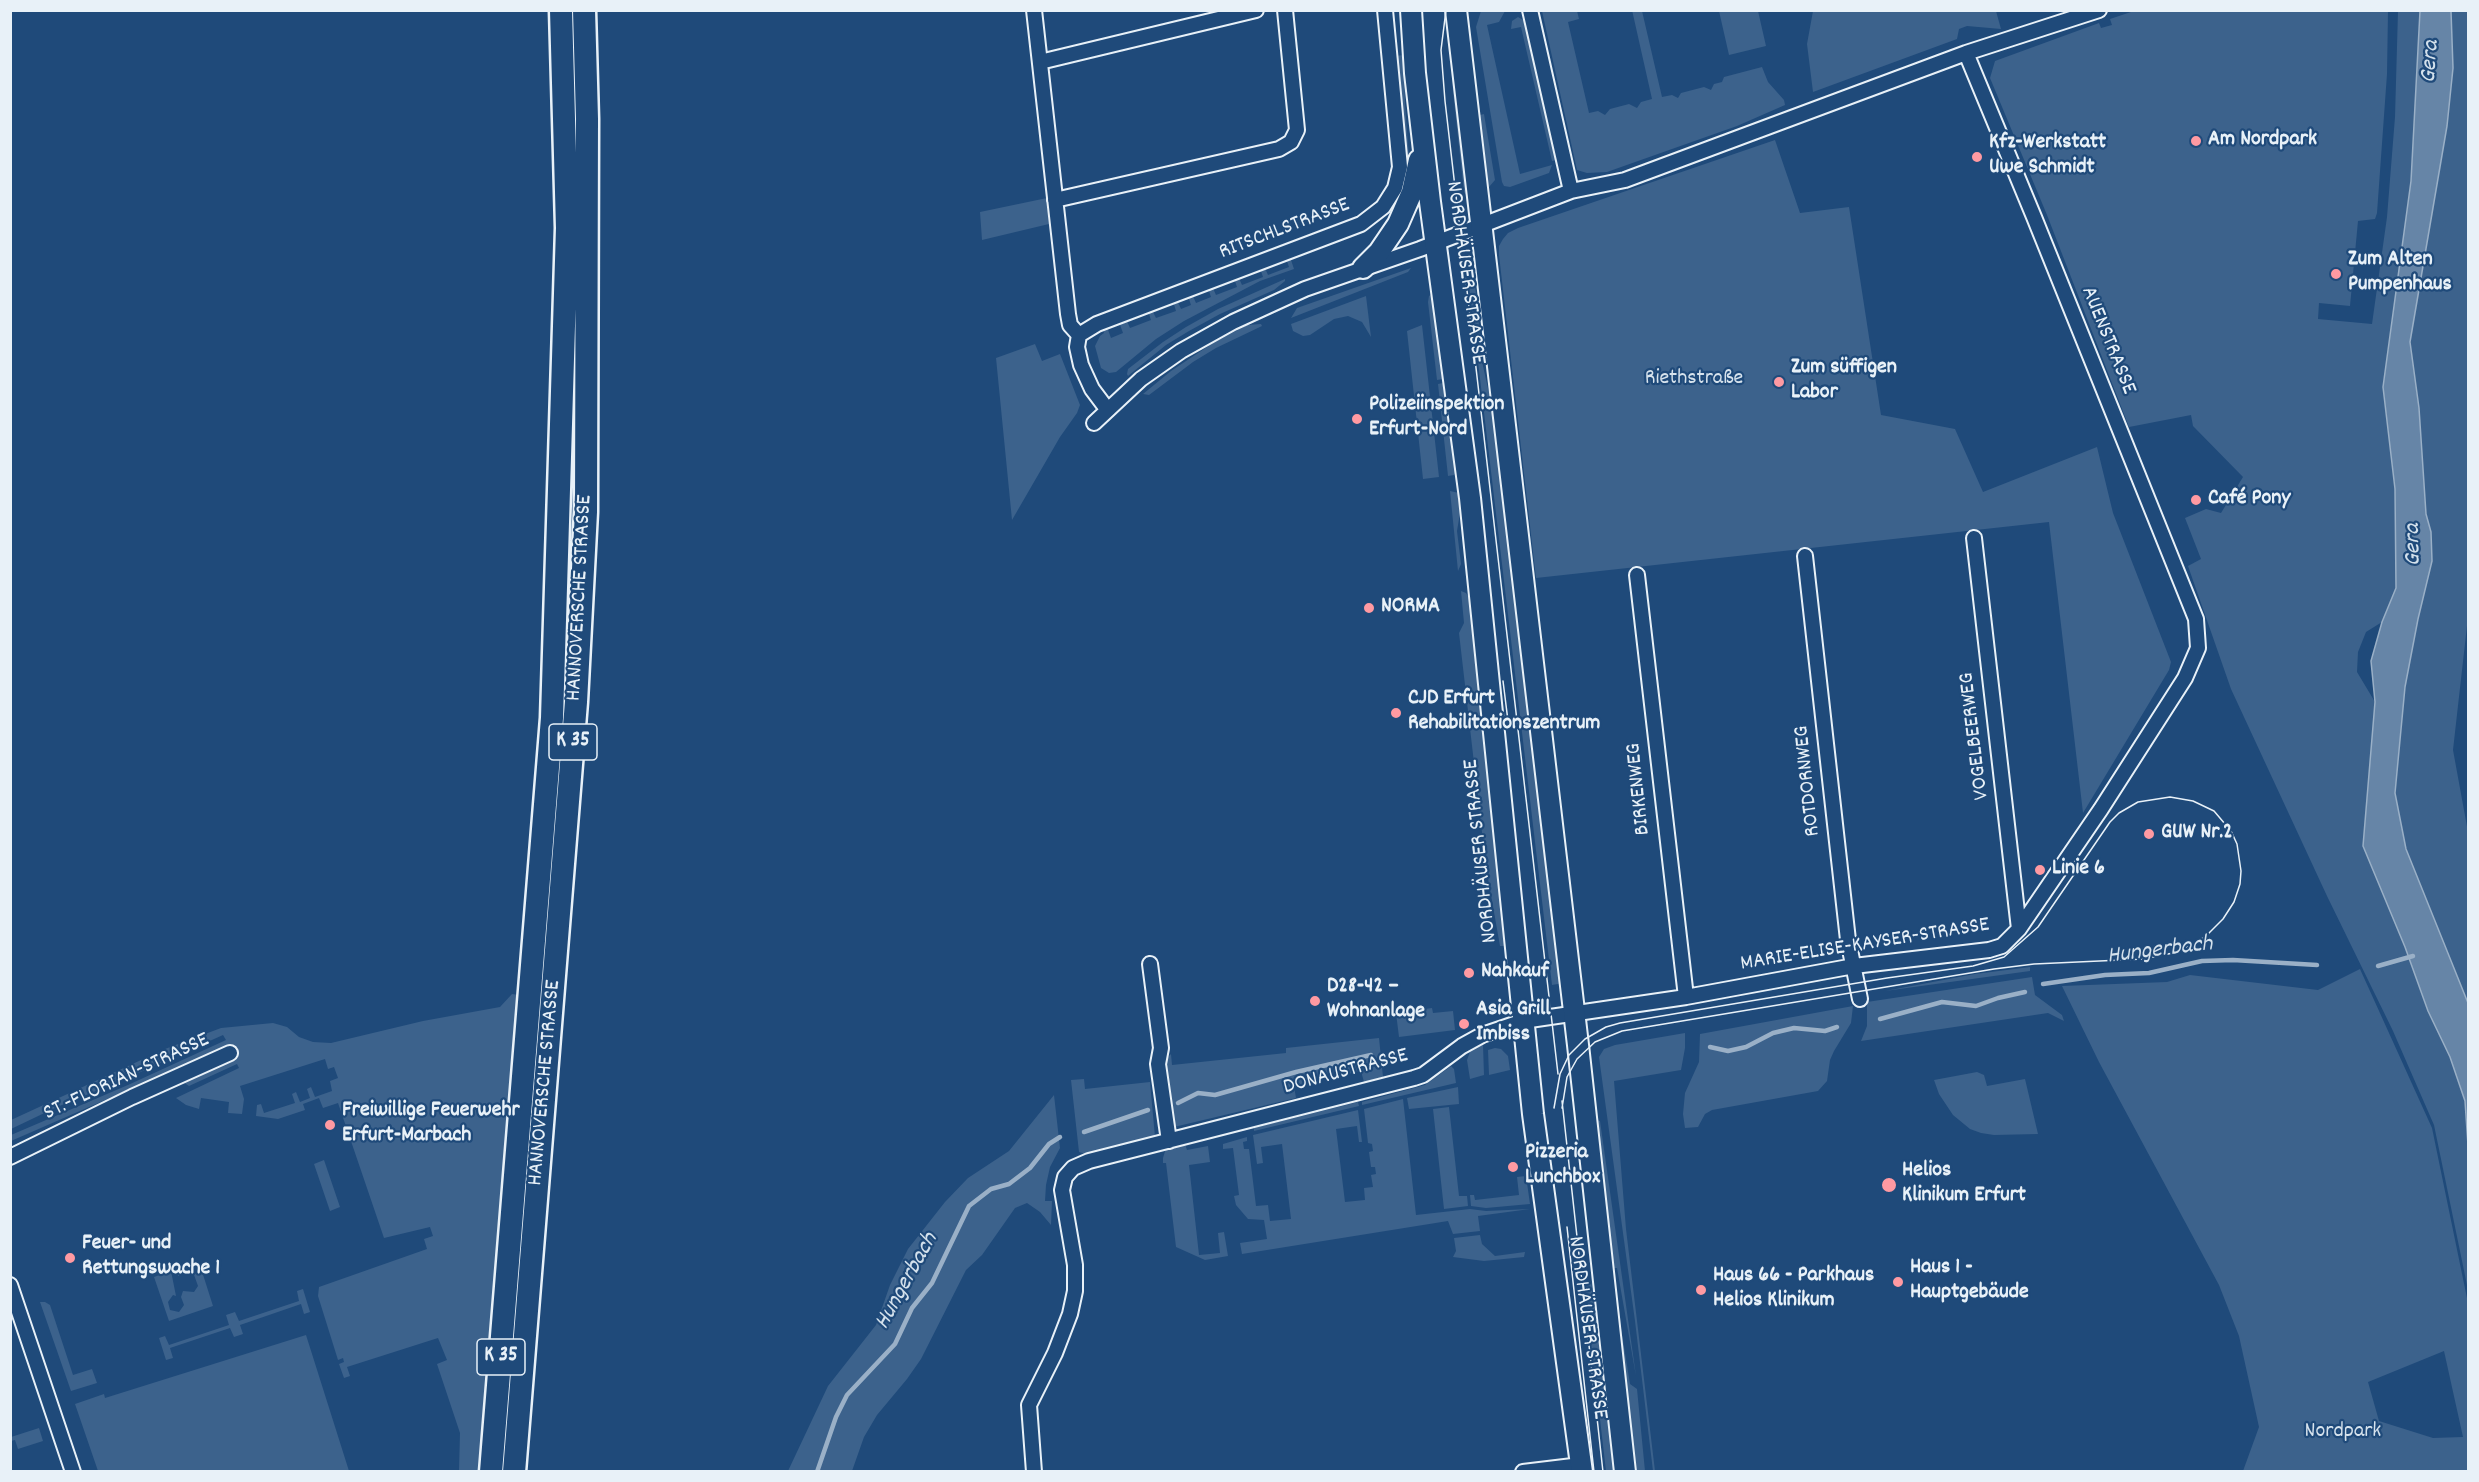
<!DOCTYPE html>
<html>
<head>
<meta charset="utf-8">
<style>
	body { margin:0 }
	#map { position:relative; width:2479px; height:1482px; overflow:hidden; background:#1f4a7a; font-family:Dekko,sans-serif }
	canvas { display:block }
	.frame { position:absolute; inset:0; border:12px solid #e8f1f8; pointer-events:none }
</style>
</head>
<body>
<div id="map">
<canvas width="2479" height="1482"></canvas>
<div class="frame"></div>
</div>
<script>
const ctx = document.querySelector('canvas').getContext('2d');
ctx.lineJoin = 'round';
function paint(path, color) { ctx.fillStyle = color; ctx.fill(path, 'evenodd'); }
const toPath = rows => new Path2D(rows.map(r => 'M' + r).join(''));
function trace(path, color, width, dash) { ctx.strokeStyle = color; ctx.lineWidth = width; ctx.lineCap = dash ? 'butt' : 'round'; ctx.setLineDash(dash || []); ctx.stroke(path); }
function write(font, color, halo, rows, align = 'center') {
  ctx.font = font + ' Dekko,sans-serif'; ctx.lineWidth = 4.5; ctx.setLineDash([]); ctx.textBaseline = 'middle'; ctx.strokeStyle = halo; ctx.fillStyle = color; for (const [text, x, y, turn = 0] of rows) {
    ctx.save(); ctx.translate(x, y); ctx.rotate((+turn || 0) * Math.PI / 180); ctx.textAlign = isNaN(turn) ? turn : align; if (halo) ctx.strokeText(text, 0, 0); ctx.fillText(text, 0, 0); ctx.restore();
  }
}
const green = toPath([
	[1632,10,1642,11,1662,97,1672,95,1678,98,1681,93,1704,87,1711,90,1714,84,1722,82,1724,77,1762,67,1768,82,1784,100,1785,105,1737,126,1607,172,1587,173,1577,170,1542,11,1577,11,1579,19,1568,22,1589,113,1598,111,1605,115,1610,109,1629,104,1637,108,1641,102,1652,99],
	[1481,11,1505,11,1499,22,1487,25,1520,174,1552,165,1549,173,1510,187,1504,186,1502,182,1476,27],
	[1719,11,1758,11,1766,46,1729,55],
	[1813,11,1996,11,2001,29,1967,26,1959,29,1957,39,1813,92,1807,44],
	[2134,11,2388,11,2387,74,2377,213,2375,219,2358,221,2350,306,2319,303,2318,319,2372,324,2387,217,2395,117,2398,11,2420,11,2411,181,2383,387,2395,489,2396,588,2382,622,2366,632,2358,652,2357,672,2375,702,2363,846,2405,947,2428,1011,2450,1057,2465,1101,2468,1145,2468,1290,2434,1125,2393,1031,2327,896,2231,689,2188,566,2201,559,2185,518,2206,509,2221,513,2243,477,2193,426,2191,415,2129,427,2047,215,1990,78,1995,61,2099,23,2101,28,2112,25,2110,19],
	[2451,11,2468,11,2468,617,2453,750,2468,832,2468,1003,2406,849,2395,793,2405,687,2418,619,2432,561,2431,532,2426,514,2419,408,2410,342,2447,126,2453,68],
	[1518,17,1525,21,1557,160,1552,161,1521,27,1511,29,1512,21],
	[1404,55,1405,104,1410,170,1406,170,1395,56],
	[1453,55,1469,199,1464,192,1453,91,1451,63],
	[1484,114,1495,180,1489,187,1485,179,1477,121,1480,115],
	[1775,140,1800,213,1849,207,1881,415,1955,429,1983,492,2097,447,2113,513,2171,662,2169,670,2083,813,2049,522,1536,578,1499,255,1499,246,1503,239,1508,233,1518,228],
	[1047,198,1049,224,982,240,980,212],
	[1290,257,1294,269,1260,281,1184,321,1156,339,1116,372,1109,373,1101,368,1095,346,1100,336,1104,333,1103,328,1107,327,1111,338,1123,333,1119,322,1126,319,1130,328,1151,320,1148,311,1152,310,1156,318,1176,311,1173,301,1177,300,1181,309,1191,305,1188,296,1192,294,1196,303,1211,297,1208,288,1212,286,1216,295,1237,287,1234,278,1238,276,1242,285,1263,277,1260,268,1264,266,1268,275,1289,267,1286,258],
	[1411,268,1408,272,1291,318,1297,308],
	[1285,279,1285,281,1274,290,1220,314,1189,331,1166,345,1128,376,1127,374,1128,369,1163,342,1186,327,1218,309],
	[1475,285,1483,366,1496,424,1514,590,1564,983,1552,985,1469,286],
	[1436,291,1445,370,1442,370,1443,379,1437,380,1428,302,1429,296],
	[1366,296,1371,337,1362,322,1348,316,1334,319,1310,335,1303,336,1293,331,1291,324],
	[1261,324,1262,326,1216,348,1193,362,1149,395,1143,394,1171,371,1213,343,1247,325],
	[1422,325,1439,477,1423,479,1407,331],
	[1035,344,1042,361,1060,354,1080,405,1077,413,1060,437,1012,520,996,358],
	[1443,383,1445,402,1449,401,1457,471,1454,475,1448,476,1438,384],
	[1450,491,1459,493,1461,507,1457,531,1461,564,1458,571],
	[1461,591,1466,593,1472,603,1507,946,1500,946,1486,867,1459,633,1464,623],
	[2030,967,2030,971,1885,991,1975,974],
	[2360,969,2432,1128,2468,1303,2468,1471,2243,1471,2259,1427,2239,1336,2219,1285,2099,1062,2062,986,2167,982,2190,975,2318,990],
	[2444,1351,2463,1437,2433,1438,2379,1421,2368,1382],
	[2032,977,2035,995,2062,1015,2064,1021,2048,1013,1861,1041,1867,1026,1867,1002],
	[512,994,519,995,482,1471,459,1471,460,1433,437,1364,447,1360,438,1338,347,1367,350,1376,344,1378,339,1364,344,1362,343,1358,338,1360,318,1296,319,1287,427,1249,424,1239,433,1236,430,1227,384,1238,338,1103,323,1108,319,1098,303,1104,305,1110,278,1119,256,1116,257,1105,261,1104,264,1113,295,1103,292,1094,296,1092,300,1102,310,1098,307,1089,311,1087,315,1097,332,1091,330,1081,338,1078,334,1067,328,1069,325,1059,240,1086,244,1099,242,1114,228,1113,229,1102,201,1098,199,1109,186,1105,176,1098,239,1068,237,1064,189,1086,183,1082,234,1058,229,1046,11,1141,11,1135,128,1085,226,1040,223,1035,125,1079,57,1107,11,1129,11,1120,165,1049,221,1028,273,1023,287,1027,299,1037,313,1042,331,1043,423,1021,500,1007],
	[1853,1006,1851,1023,1834,1051,1830,1060,1827,1081,1818,1091,1712,1110,1705,1114,1698,1127,1685,1128,1683,1114,1685,1093,1699,1062,1700,1034],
	[1432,1008,1433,1013,1453,1011,1455,1030,1399,1037,1396,1013],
	[1685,1033,1685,1048,1681,1070,1614,1081,1626,1229,1655,1471,1653,1471,1635,1321,1599,1057,1604,1049,1615,1045],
	[1379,1038,1383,1077,1364,1082,1361,1071,1294,1086,1296,1098,1174,1127,1167,1069,1166,1059,1171,1054,1172,1065,1286,1053,1286,1048],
	[1483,1045,1484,1075,1470,1079,1467,1060,1471,1049],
	[1495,1048,1501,1049,1508,1056,1510,1070,1489,1075,1488,1050],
	[1451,1066,1454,1069,1456,1083,1362,1105,1362,1102,1425,1085],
	[1977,1072,1984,1075,1987,1086,2025,1079,2038,1134,1994,1135,1981,1133,1970,1129,1953,1115,1939,1094,1934,1080],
	[1084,1079,1085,1089,1150,1082,1155,1137,1089,1155,1079,1152,1071,1080],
	[1458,1087,1459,1104,1409,1109,1407,1098],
	[1054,1095,1060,1148,1050,1167,1046,1185,1045,1201,1052,1201,1051,1225,1040,1212,1027,1203,1015,1208,982,1255,966,1270,921,1359,907,1379,877,1415,864,1437,852,1471,788,1471,828,1386,876,1325,890,1285,908,1249,945,1202,968,1178,1009,1151],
	[1403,1099,1416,1215,1470,1209,1486,1211,1530,1209,1478,1216,1480,1231,1453,1234,1448,1221,1242,1254,1240,1243,1267,1239,1264,1220,1248,1219,1236,1205,1234,1196,1239,1195,1233,1148,1223,1149,1223,1144,1247,1137,1247,1141,1243,1142,1244,1149,1249,1149,1256,1206,1268,1205,1270,1221,1291,1219,1282,1144,1261,1147,1263,1163,1257,1164,1253,1135,1358,1110,1362,1142,1359,1142,1357,1126,1336,1129,1345,1202,1365,1200,1364,1188,1373,1187,1371,1175,1376,1174,1375,1167,1371,1167,1369,1152,1373,1151,1372,1144,1368,1143,1364,1109],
	[1358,1102,1359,1106,1254,1131,1254,1128],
	[1449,1107,1459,1196,1467,1196,1468,1206,1444,1209,1433,1109],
	[1594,1119,1600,1121,1636,1376,1617,1268,1612,1268],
	[1185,1144,1187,1150,1208,1146,1210,1162,1189,1165,1199,1255,1220,1253,1218,1233,1224,1232,1228,1256,1205,1260,1176,1247,1166,1163,1163,1163,1163,1158,1166,1148],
	[324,1160,340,1207,330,1211,314,1164],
	[1526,1176,1530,1204,1486,1208,1471,1206,1470,1195,1474,1195,1475,1200,1519,1195,1517,1177],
	[1480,1235,1482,1244,1495,1256,1525,1252,1524,1257,1484,1261,1453,1257,1456,1251,1454,1238],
	[199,1262,213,1306,169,1321,154,1277,171,1271,176,1296,173,1295,168,1302,170,1310,179,1312,184,1305,181,1297,183,1291,194,1292,198,1286,193,1272,187,1271,178,1276,177,1269],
	[1584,1281,1591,1281,1616,1471,1606,1471],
	[303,1289,310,1312,304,1314,301,1304,240,1325,243,1334,234,1337,230,1328,170,1348,173,1358,166,1360,159,1338,165,1336,169,1345,229,1325,226,1315,235,1312,239,1321,299,1301,297,1291],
	[1615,1291,1630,1384,1637,1389,1645,1471,1632,1471],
	[40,1302,45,1302,50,1305,73,1375,92,1369,97,1383,71,1391],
	[306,1335,349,1471,98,1471,75,1404,104,1394,105,1398],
	[39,1428,43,1441,18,1449,15,1440,11,1441,11,1437]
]);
const water = toPath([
	[2420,11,2451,11,2453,68,2447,126,2410,342,2419,408,2426,514,2431,532,2432,561,2418,619,2405,687,2395,793,2406,849,2468,1003,2468,1145,2465,1101,2450,1057,2428,1011,2405,947,2363,846,2375,702,2371,661,2382,622,2396,588,2395,489,2383,387,2411,181,2420,11]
]);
const stream = toPath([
	[2378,966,2413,956],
	[2043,984,2105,975,2149,973,2202,961,2233,960,2317,965],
	[1880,1019,1942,1002,1976,1006,1998,998,2025,992],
	[1710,1047,1728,1051,1746,1047,1773,1033,1794,1028,1825,1031,1837,1027],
	[1178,1103,1198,1093,1215,1095,1296,1072,1371,1055],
	[1084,1132,1148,1110],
	[817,1472,836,1417,847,1395,895,1344,912,1308,932,1283,969,1206,991,1189,1009,1184,1030,1168,1049,1144,1060,1137]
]);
const minor = toPath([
	[1034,10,1068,314,1070,325,1079,335],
	[1530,10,1571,191],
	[1040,62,1256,10],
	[1055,200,1279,149,1291,142,1297,130,1285,10],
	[1079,335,1097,324,1361,224,1383,207,1395,188,1400,167,1385,10],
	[1079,335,1077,347,1081,365,1092,389,1107,409],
	[1094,423,1141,379,1181,351,1233,322,1305,289,1420,249,1571,191,1625,180,1966,53,2099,10],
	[1974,538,2019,929],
	[1805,556,1848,940,1860,999],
	[1637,575,1686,997],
	[1150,964,1161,1048,1158,1064,1169,1141],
	[10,1157,132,1097,230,1053],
	[10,1285,73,1472],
	[1034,1472,1029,1405,1055,1353,1070,1314,1075,1291,1075,1265,1062,1190,1065,1177,1073,1168,1089,1161,1414,1078,1423,1075,1462,1046,1482,1035,1523,1021,1686,997,1854,966,1989,950,2002,946,2019,929,2101,809,2185,678,2198,648,2196,619,2034,217,1966,53],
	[1523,1472,1581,1465]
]);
const secondary = toPath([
	[1411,10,1415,73,1430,202,1470,498,1533,1114,1582,1472],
	[1456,10,1578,1045,1625,1472],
	[1363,268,1379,252,1398,224,1412,192,1419,160]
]);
const trunk = toPath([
	[491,1472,552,718,567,228,561,10],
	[514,1472,576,702,586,512,587,119,584,10]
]);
const tram = toPath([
	[1446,10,1441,50,1445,101,1558,1074],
	[1503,681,1509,729],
	[1562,1101,1603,1472],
	[1554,1108,1560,1074,1569,1055,1585,1039,1606,1027,1620,1023,1887,978,1973,966,2004,957,2038,927,2110,822,2119,813,2138,802,2170,797,2193,801,2214,811,2231,831,2237,844,2241,871,2240,884,2234,902,2223,919,2205,937,2178,952,2143,959,2034,964,1994,969,1622,1031,1595,1042,1577,1059,1567,1077,1562,1108],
	[1567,1227,1594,1472]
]);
const markers = [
	[2196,141,6,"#ff9aa2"],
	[1977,157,6,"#ff9aa2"],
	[2336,274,6,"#ff9aa2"],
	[1779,382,6,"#ff9aa2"],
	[1357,419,6,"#ff9aa2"],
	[2196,500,6,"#ff9aa2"],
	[1369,608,6,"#ff9aa2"],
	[1396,713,6,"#ff9aa2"],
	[2149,834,6,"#ff9aa2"],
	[2040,870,6,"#ff9aa2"],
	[1469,973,6,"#ff9aa2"],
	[1315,1001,6,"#ff9aa2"],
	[1464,1024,6,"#ff9aa2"],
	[330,1125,6,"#ff9aa2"],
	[1513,1167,6,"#ff9aa2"],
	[1889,1185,8,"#ff9aa2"],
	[70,1258,6,"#ff9aa2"],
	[1898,1282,6,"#ff9aa2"],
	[1701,1290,6,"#ff9aa2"]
];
const shields = [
	[573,742,48],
	[501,1357,48]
];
const shieldNames = [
	["K 35",573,742],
	["K 35",501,1357]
];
const poiNames = [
	["Am Nordpark",2208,141],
	["Kfz-Werkstatt",1989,144],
	["Uwe Schmidt",1989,169],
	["Zum Alten",2348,261],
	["Pumpenhaus",2348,286],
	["Zum süffigen",1791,369],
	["Labor",1791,394],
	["Polizeiinspektion",1369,406],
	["Erfurt-Nord",1369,431],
	["Café Pony",2208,500],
	["NORMA",1381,608],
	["CJD Erfurt",1408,700],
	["Rehabilitationszentrum",1408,725],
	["GUW Nr.2",2161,834],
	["Linie 6",2052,870],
	["Nahkauf",1481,973],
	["D28-42 –",1327,988],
	["Wohnanlage",1327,1013],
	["Asia Grill",1476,1011],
	["Imbiss",1476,1036],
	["Freiwillige Feuerwehr",342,1112],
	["Erfurt-Marbach",342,1137],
	["Pizzeria",1525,1154],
	["Lunchbox",1525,1179],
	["Helios",1902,1172],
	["Klinikum Erfurt",1902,1197],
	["Feuer- und",82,1245],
	["Rettungswache 1",82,1270],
	["Haus 1 -",1910,1269],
	["Hauptgebäude",1910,1294],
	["Haus 66 - Parkhaus",1713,1277],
	["Helios Klinikum",1713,1302]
];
const streetNames = [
	["RITSCHLSTRASSE",1285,230,-21],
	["NORDHÄUSER STRASSE",1464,273,82],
	["AUENSTRASSE",2107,341,68],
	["HANNOVERSCHE STRASSE",581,598,-87],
	["VOGELBEERWEG",1976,736,-97],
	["ROTDORNWEG",1809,781,-96],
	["BIRKENWEG",1640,789,-96],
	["NORDHÄUSER STRASSE",1482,851,-96],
	["MARIE-ELISE-KAYSER-STRASSE",1865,946,-9],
	["DONAUSTRASSE",1346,1073,-15],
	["ST.-FLORIAN-STRASSE",127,1078,-25],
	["HANNOVERSCHE STRASSE",546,1083,-85],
	["NORDHÄUSER STRASSE",1586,1328,82]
];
const parkNames = [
	["Riethstraße",1694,380],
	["Nordpark",2343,1433]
];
const waterNames = [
	["Gera",2432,62,-86],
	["Gera",2415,545,-91],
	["Hungerbach",2160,952,-7],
	["Hungerbach",908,1282,-61]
];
paint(green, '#3c628c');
paint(water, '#6685a7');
trace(water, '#9ab0c7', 1.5);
trace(stream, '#9ab0c7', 4.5);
trace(minor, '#e8f1f8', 18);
trace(secondary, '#e8f1f8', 24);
trace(trunk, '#e8f1f8', 27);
trace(minor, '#1f4a7a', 14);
trace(secondary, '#1f4a7a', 20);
trace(trunk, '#1f4a7a', 22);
trace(tram, '#e8f1f8', 1.5);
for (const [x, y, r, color] of markers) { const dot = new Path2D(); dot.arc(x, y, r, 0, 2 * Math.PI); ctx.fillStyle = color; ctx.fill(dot); trace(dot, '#1f4a7a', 2); }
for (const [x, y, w] of shields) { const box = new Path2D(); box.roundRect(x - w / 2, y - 18, w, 36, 4.5); ctx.fillStyle = '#1f4a7a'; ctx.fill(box); trace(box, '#e8f1f8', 1.5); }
write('bold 21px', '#e8f1f8', null, shieldNames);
write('bold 22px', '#e8f1f8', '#1f4a7a', poiNames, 'left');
write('22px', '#e8f1f8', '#1f4a7a', streetNames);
write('22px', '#d7e3ed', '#1f4a7a', parkNames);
write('italic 24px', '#d4e1ec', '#1f4a7a', waterNames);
</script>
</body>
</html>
